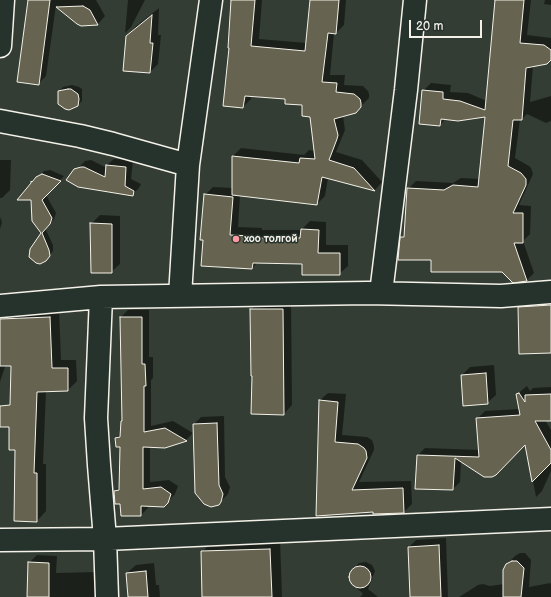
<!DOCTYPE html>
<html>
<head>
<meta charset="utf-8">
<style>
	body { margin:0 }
	#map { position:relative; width:551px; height:597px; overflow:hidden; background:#333d34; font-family:"Balsamiq Sans",sans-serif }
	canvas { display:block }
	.scale { position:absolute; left:409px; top:20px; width:73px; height:18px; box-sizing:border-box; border:2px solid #f4f1e8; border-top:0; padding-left:5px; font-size:12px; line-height:14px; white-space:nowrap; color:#f4f1e8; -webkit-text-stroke:3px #26332d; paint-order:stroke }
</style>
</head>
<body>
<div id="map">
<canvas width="551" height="597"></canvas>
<div class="scale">20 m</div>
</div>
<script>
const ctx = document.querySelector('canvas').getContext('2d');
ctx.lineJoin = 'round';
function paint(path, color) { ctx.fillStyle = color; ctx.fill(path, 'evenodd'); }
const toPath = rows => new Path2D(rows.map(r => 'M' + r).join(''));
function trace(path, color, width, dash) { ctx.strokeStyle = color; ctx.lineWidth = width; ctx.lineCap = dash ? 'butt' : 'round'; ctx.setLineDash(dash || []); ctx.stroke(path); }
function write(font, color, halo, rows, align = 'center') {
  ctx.font = font + ' "Balsamiq Sans",sans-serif'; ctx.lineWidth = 3; ctx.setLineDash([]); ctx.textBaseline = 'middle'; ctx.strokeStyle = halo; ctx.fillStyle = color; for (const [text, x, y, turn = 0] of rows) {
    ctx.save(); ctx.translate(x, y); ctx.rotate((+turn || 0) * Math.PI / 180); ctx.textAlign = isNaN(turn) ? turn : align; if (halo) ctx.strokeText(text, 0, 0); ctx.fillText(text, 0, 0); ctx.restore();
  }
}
const shadow = toPath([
	[28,0,96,0,105,16,98,24,81,25,56,5,46,76,38,84,18,81],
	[128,0,145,0,131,27,125,33],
	[232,0,262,0,259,39,307,43,310,11,309,11,310,0,346,0,344,25,336,33,334,33,330,75,345,75,344,85,363,86,368,91,369,94,369,98,355,112,343,116,345,130,336,152,362,160,382,182,375,190,328,178,325,196,317,204,240,195,238,227,262,228,262,230,301,230,310,221,326,222,326,245,348,245,348,266,339,274,303,263,258,262,252,268,202,265,205,195,213,187,233,188,233,156,241,148,304,155,309,150,315,151,311,116,303,104,286,99,251,95,251,99,243,107,230,47],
	[495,0,531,0,527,35,551,38,551,59,533,66,530,102,551,96,551,121,546,123,527,114,522,119,520,119,515,158,529,166,531,168,533,174,519,205,531,206,530,234,523,241,534,273,527,280,502,271,432,259,401,238,405,234,408,189,416,181,453,183,461,178,480,179,486,116,446,118,440,125,423,91,431,83,451,85,450,92,468,93,487,101,496,4,494,4],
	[545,0,551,0,551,5,544,4],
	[159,8,158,35,161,35,158,64,150,72,124,70,127,36,135,27],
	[72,85,79,87,82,89,82,101,78,105,59,92,63,87],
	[114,159,133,160,131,179,141,184,139,188,132,195,78,168,85,161,91,160,107,168,107,165],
	[0,160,11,160,10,190,2,198,0,198],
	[50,170,64,176,46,195,56,213,54,219,45,228,53,245,53,251,43,262,42,233,32,181,35,177,36,179,44,171],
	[100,215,120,216,120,264,111,272,91,224],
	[0,217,2,222,0,229],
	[551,297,551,352,519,308,527,299],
	[259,301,291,301,292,405,284,414,253,375,251,310],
	[59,308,61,360,76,360,77,381,68,390,46,391,43,464,46,464,46,511,37,521,16,449,12,345,0,382,0,311],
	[128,310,149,310,149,357,153,357,153,378,151,380,151,426,173,421,193,433,186,440,164,447,150,447,150,482,169,480,178,486,175,494,164,506,148,505,148,508,141,515,121,503,115,491,120,486,121,446,116,438,122,433,123,420,121,317],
	[494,365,496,395,487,403,462,375,470,367],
	[527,386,530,391,533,388,551,387,551,420,545,420,551,430,551,471,542,491,536,497,526,443,495,474,461,461,460,482,453,489,416,488,418,455,425,448,480,450,477,419,485,411,520,409,517,394],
	[328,393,346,394,342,435,367,437,372,440,374,446,374,450,359,482,411,481,412,504,404,512,374,511,317,515,320,400],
	[224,416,225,477,230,487,228,494,221,501,194,424,201,417],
	[446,538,448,597,411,597,409,547,416,540],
	[280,539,282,597,203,597,202,552,212,542],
	[520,553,525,553,531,560,529,587,550,583,551,584,551,597,459,597,478,585,483,584,490,586,504,584,507,564,515,556],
	[37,555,57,556,56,573,97,572,98,597,28,597,29,563],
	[366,562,372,565,375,571,368,589,378,597,360,597,363,594,352,583,350,576,350,573,359,563],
	[154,563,156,585,159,585,160,597,129,597,127,573,136,565]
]);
const building = toPath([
	[28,0,50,0,39,85,17,82,28,0],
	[231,0,255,0,251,46,305,51,310,0,339,0,336,34,328,33,322,82,337,83,336,92,354,94,360,99,361,103,361,107,356,113,334,119,338,135,337,139,329,160,354,168,375,191,322,177,317,205,232,195,232,156,299,163,300,158,315,159,310,117,302,116,302,105,285,104,285,99,245,96,243,108,223,106,229,48,228,48,231,0],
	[495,0,524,0,520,43,544,45,551,50,551,60,547,64,526,68,522,120,513,120,508,166,521,173,526,179,526,185,513,213,523,213,523,243,514,243,527,281,513,283,502,272,431,272,431,260,398,260,400,237,404,237,407,188,444,190,453,185,478,187,485,117,458,121,441,119,440,126,419,124,422,90,443,92,443,99,460,101,485,110,495,0],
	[83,6,90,10,98,25,81,26,77,24,56,7,83,6],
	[152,15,150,43,153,43,150,73,123,71,126,36,152,15],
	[68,89,71,89,78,94,79,99,78,106,69,110,65,109,58,104,58,91,68,89],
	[106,165,126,167,125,186,134,191,133,196,78,187,66,180,74,169,81,167,84,167,105,177,106,165],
	[42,174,61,181,42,200,52,218,50,224,42,233,49,250,50,256,46,261,40,264,36,263,29,257,30,249,41,233,32,221,31,200,17,200,31,183,31,181,32,182,36,177,42,174],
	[204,194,233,197,230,235,254,236,254,238,300,238,301,229,319,230,318,253,340,253,340,275,302,275,302,264,253,263,252,269,201,266,203,240,200,240,204,194],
	[90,223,112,224,112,273,91,273,90,223],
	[551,305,551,353,519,354,518,307,551,305],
	[250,309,283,309,284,415,251,414,252,376,251,376,250,309],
	[50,317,52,368,68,368,68,391,37,392,34,473,37,473,37,522,14,521,15,450,9,450,9,427,0,427,0,406,10,405,11,366,0,366,0,319,50,317],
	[120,317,142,317,142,364,145,364,146,386,144,386,144,432,165,428,187,441,165,448,143,447,143,489,161,487,171,494,168,503,164,507,141,506,141,516,121,516,120,504,115,504,114,491,119,490,120,447,116,447,115,438,120,437,121,421,122,421,120,317],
	[486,373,488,404,463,406,461,375,486,373],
	[519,393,525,402,525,395,551,394,551,421,535,421,551,450,551,463,532,482,525,445,496,475,492,477,484,477,455,458,453,490,415,489,417,455,479,457,476,418,520,415,516,394,519,393],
	[319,400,338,402,335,442,358,444,364,448,366,451,367,458,352,490,403,488,404,513,373,514,373,512,316,516,319,400],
	[217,423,219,485,223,494,221,502,219,505,211,507,204,504,195,493,193,424,217,423],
	[439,545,441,597,410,597,408,547,439,545],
	[270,549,272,597,202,597,201,551,270,549],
	[512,561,517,561,524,568,521,597,503,597,503,570,506,564,512,561],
	[28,562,49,563,49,597,27,597,28,562],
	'349 577a11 11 0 1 1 22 0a11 11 0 1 1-22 0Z',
	[146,571,148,597,128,597,126,573,146,571]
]);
const minor = toPath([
	[0,46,3,0],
	[0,121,80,136,113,144,188,165],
	[381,293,406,90,415,0],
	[180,296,188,165,211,0],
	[101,297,96,418,99,465,105,539,107,597],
	[0,306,101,297,368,293,501,296,551,292],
	[0,540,105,539,551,519]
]);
const markers = [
	[236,239,4,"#ff9aa2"]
];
const poiNames = [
	["хоо толгой",244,239]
];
paint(shadow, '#0007');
paint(building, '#666450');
trace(building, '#f4f1e8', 1);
trace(minor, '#f4f1e8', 25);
trace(minor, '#26332d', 22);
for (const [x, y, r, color] of markers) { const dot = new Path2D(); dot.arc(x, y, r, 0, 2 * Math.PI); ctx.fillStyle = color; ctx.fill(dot); trace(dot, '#26332d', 1.5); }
write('bold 11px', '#f4f1e8', '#26332d', poiNames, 'left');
</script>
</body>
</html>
